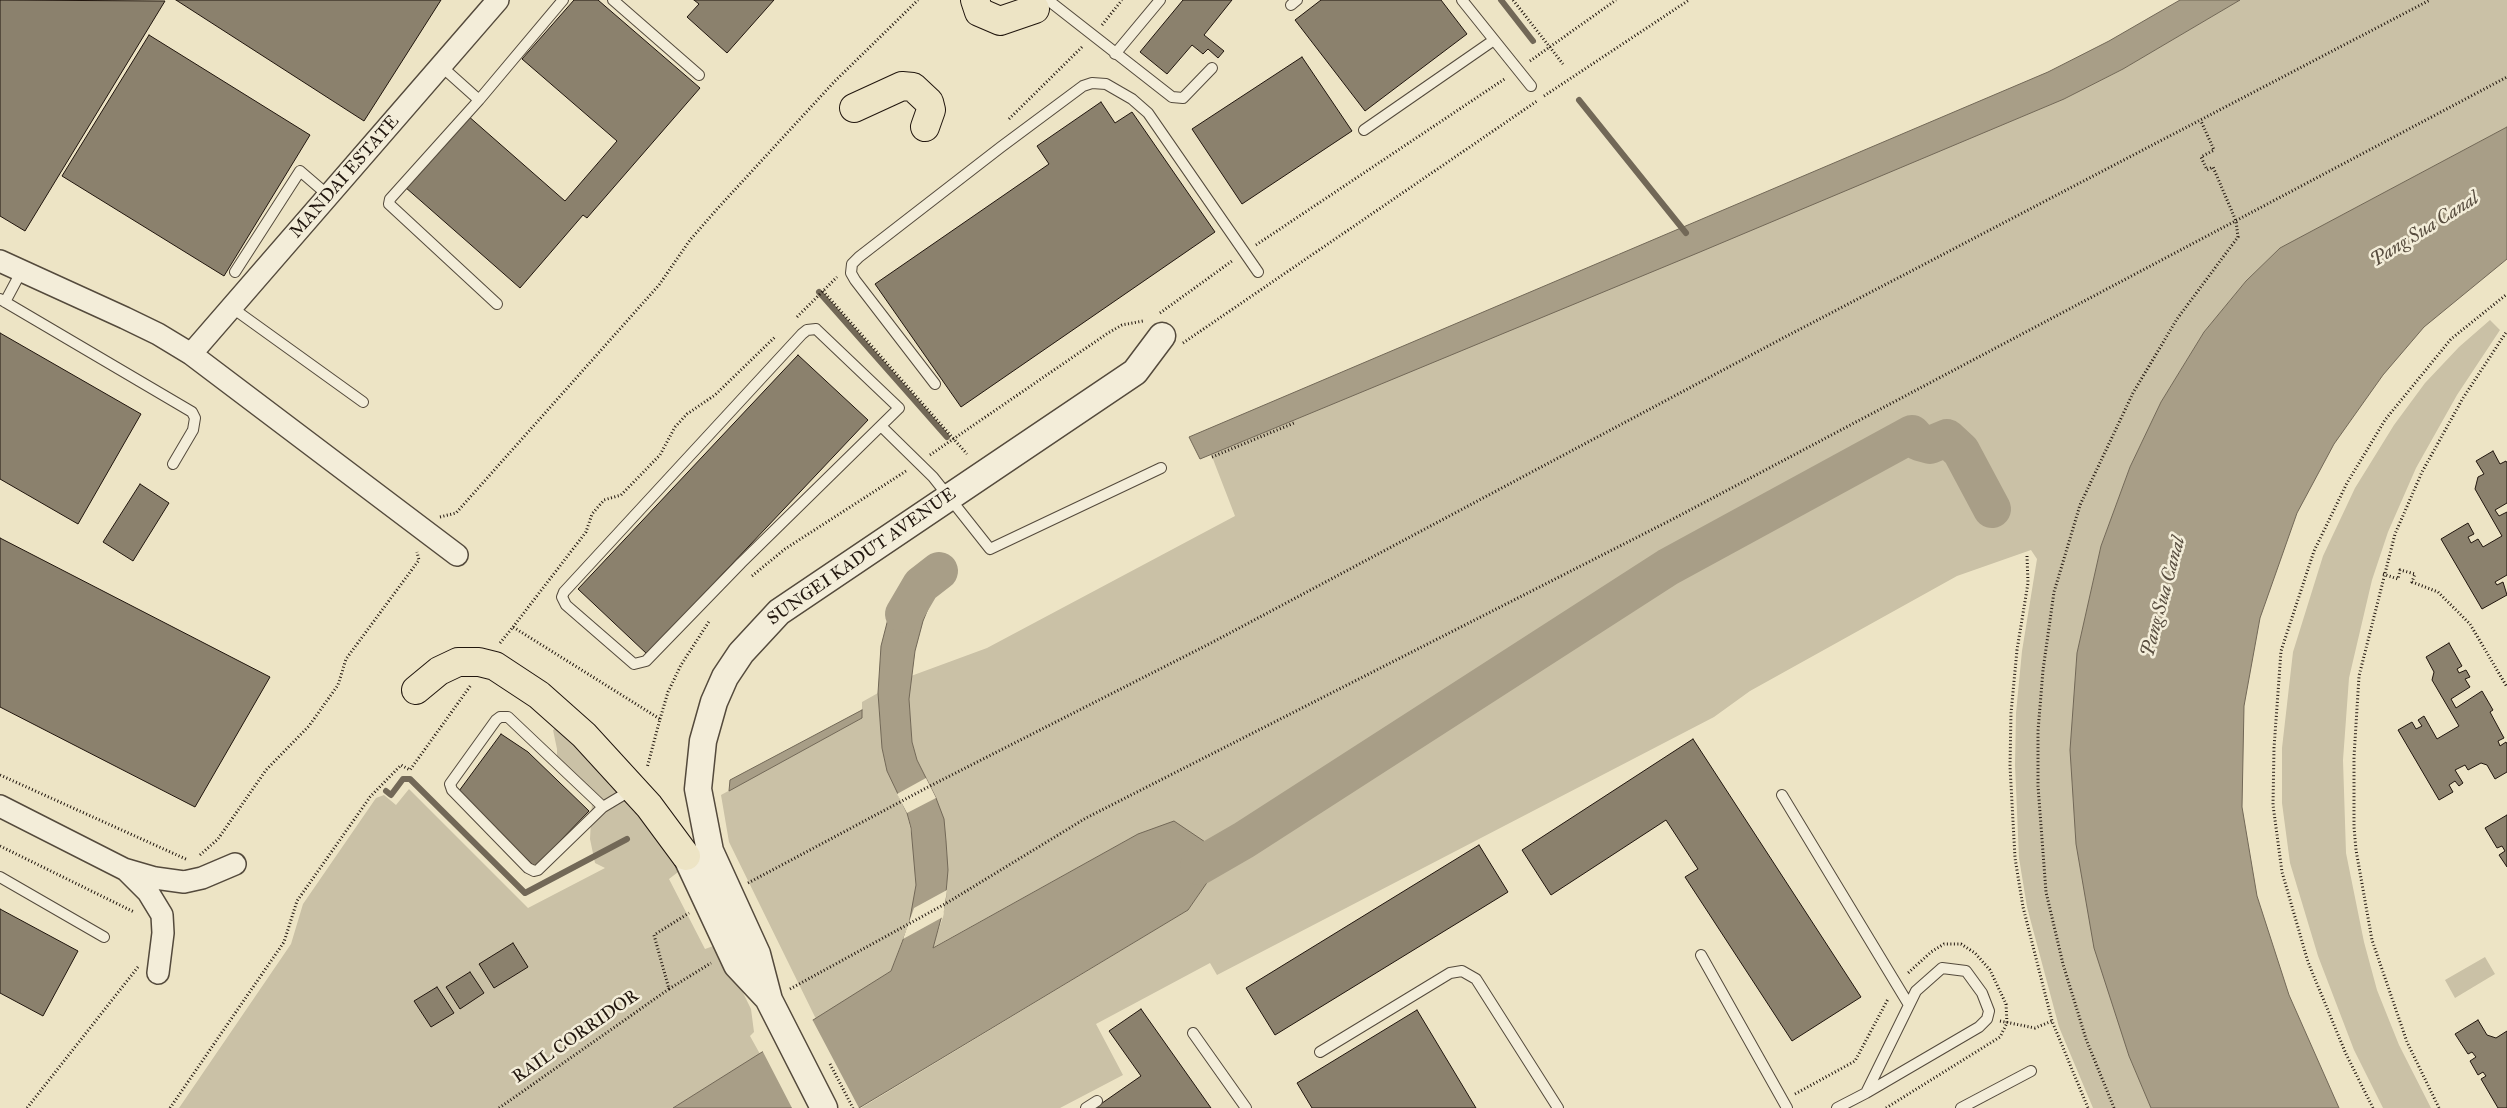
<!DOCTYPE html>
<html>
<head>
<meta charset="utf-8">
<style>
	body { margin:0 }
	canvas { display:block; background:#ede4c5 }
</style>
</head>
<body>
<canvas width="2507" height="1108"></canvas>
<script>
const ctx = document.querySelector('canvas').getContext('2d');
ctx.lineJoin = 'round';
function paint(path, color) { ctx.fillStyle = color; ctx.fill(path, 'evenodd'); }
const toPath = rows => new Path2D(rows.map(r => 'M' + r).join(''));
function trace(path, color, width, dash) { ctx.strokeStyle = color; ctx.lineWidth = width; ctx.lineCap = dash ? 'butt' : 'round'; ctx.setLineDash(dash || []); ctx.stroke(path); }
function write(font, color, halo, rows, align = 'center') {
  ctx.font = font + ' "IM FELL Great Primer",serif'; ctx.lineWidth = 5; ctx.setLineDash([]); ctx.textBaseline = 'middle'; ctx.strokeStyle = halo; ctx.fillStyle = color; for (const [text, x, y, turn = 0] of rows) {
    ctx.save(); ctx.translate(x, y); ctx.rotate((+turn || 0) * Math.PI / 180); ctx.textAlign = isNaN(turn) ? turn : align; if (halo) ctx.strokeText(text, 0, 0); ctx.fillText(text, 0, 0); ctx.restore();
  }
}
const green = toPath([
	[2240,0,2507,0,2507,127,2280,248,2246,281,2204,332,2161,402,2130,467,2101,546,2077,653,2071,750,2076,844,2129,1056,2151,1108,2093,1108,2059,1027,2027,907,2019,858,2015,765,2016,713,2022,651,2037,559,2031,550,1957,576,1750,691,1714,717,1217,975,1210,963,1096,1024,1123,1075,1060,1108,861,1108,1188,910,1215,871,1247,847,1241,836,1214,848,1138,834,932,948,943,917,947,890,946,841,936,798,917,760,912,742,909,698,911,676,987,648,1235,516,1211,454,2064,99,2123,69],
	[2490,320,2500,330,2457,395,2416,468,2388,532,2372,580,2349,678,2343,760,2346,853,2364,942,2377,990,2399,1045,2431,1108,2383,1108,2354,1050,2318,956,2290,863,2282,803,2282,748,2293,652,2323,556,2355,488,2394,425,2425,383,2459,347],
	[878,693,882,748,887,770,907,813,914,847,916,885,914,908,891,971,816,1019,729,842,721,795,862,718,862,702],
	[561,725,610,773,682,869,669,879,705,949,719,944,751,1009,754,1032,750,1036,760,1054,673,1108,179,1108,291,944,303,904,376,798,384,795,396,805,409,789,528,908,605,868,595,863,590,839,592,802,557,768,557,749,553,730],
	[513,943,528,967,494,988],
	[470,972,484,993,460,1008,447,987],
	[437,987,454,1013,431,1027,414,1001],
	[2485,957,2495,974,2455,998,2445,980]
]);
const water = toPath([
	[2180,0,2240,0,2123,69,2064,99,1700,252,1200,459,1189,437,2048,72,2109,41,2180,0],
	[2507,127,2507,259,2424,327,2383,375,2334,444,2297,513,2260,618,2244,706,2242,807,2257,896,2289,995,2339,1108,2151,1108,2129,1056,2094,948,2076,844,2070,750,2077,653,2101,546,2130,467,2161,402,2204,332,2246,281,2280,248,2507,127],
	[925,565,944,584,932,599,923,621,915,651,909,699,912,742,917,760,936,798,944,819,946,841,948,870,945,904,933,948,1138,834,1174,821,1214,848,1242,835,1247,847,1215,871,1188,910,859,1108,673,1108,891,971,909,924,916,885,911,828,907,813,887,771,882,748,878,693,881,646,889,615,909,581,925,565],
	[862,710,862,718,729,791,730,780,862,710]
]);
const pier = toPath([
	[926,778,936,798,907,813,897,794],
	[947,890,943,917,903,939,914,908],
	[812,1019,859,1108,792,1108,762,1050]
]);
const stream = toPath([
	[1501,0,1533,41],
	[1579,100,1686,233],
	[819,292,947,437],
	[386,791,391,795,403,779,410,779,525,893,627,839]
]);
const river = toPath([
	[904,614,921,585,939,571],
	[1199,866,1244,840,1668,567,1912,434,1919,442,1930,445,1947,438,1961,451,1992,509]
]);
const building = toPath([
	[0,0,165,1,25,231,0,216,0,0],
	[176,0,441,0,364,121,176,0],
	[574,0,598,0,700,88,587,218,583,215,520,288,405,187,467,115,565,201,617,141,522,59,574,0],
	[694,0,774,0,727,53,687,17,699,4,694,0],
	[1183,0,1232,0,1204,35,1224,51,1218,58,1208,49,1203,54,1192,45,1167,74,1140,52,1183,0],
	[1321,0,1441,0,1467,34,1365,111,1295,20,1321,0],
	[149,35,310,135,224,276,62,176,149,35],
	[1302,57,1352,131,1242,204,1192,129,1302,57],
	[1101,102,1115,123,1132,112,1215,232,961,407,875,284,1049,164,1037,146,1101,102],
	[0,333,141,414,78,524,0,479,0,333],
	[798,355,868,420,647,654,578,589,798,355],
	[2493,451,2500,464,2506,461,2507,463,2507,503,2495,510,2499,516,2507,512,2507,575,2495,582,2497,585,2503,582,2507,595,2482,609,2441,539,2468,523,2474,534,2468,537,2471,543,2478,539,2483,547,2502,536,2475,489,2478,477,2484,474,2476,461,2493,451],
	[140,484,169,503,133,561,103,542,140,484],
	[0,538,270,677,195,807,0,707,0,538],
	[2449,643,2462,666,2457,669,2459,673,2466,670,2470,677,2465,679,2470,687,2451,699,2456,708,2482,691,2493,710,2490,712,2504,738,2498,741,2500,746,2506,742,2507,744,2507,772,2495,779,2487,765,2481,763,2468,770,2465,765,2455,770,2463,783,2459,786,2455,781,2449,785,2453,792,2439,800,2398,730,2412,722,2416,729,2422,726,2418,720,2424,716,2437,739,2459,726,2432,680,2434,672,2426,657,2449,643],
	[501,734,528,752,589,811,535,867,459,791,501,734],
	[1693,739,1861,997,1792,1041,1685,877,1698,869,1666,820,1551,895,1522,850,1693,739],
	[2507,815,2507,867,2499,855,2505,851,2502,846,2497,848,2485,828,2507,815],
	[1479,845,1508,892,1275,1035,1246,988,1479,845],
	[0,909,78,951,43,1016,0,993,0,909],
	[513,943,528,967,494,988,479,964,513,943],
	[470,972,484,993,460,1009,446,987,470,972],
	[437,987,454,1013,431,1027,414,1001,437,987],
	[1141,1009,1211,1108,1095,1108,1141,1076,1109,1031,1141,1009],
	[1417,1010,1476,1108,1312,1108,1297,1083,1417,1010],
	[2478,1020,2487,1035,2496,1038,2507,1031,2507,1108,2498,1108,2481,1079,2486,1076,2483,1072,2478,1075,2470,1061,2476,1057,2472,1052,2468,1054,2455,1034,2478,1020]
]);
const path = toPath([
	[1513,0,1563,64],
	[1102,25,1122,0],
	[1530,61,1616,0],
	[1544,96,1689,0],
	[1009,119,1083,46],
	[1256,245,1506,78],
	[823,291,967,454],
	[1160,313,1232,261],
	[797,317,837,277],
	[1183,343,1537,101],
	[930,455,1108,333,1122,325,1143,321],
	[1212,457,1294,423],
	[440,517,456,513,659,285,690,240,718,208,834,82,918,0],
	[2027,556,2028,583,2017,650,2011,713,2010,766,2015,858,2023,907,2052,1021,2088,1108],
	[2383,574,2398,579,2400,570,2415,574,2412,582,2438,592,2470,624,2507,687],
	[752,576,785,549,906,471],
	[513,627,586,532,592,514,604,500,621,495,660,455,675,427,687,414,715,395,776,336],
	[500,643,513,627,660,719,647,768],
	[660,719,668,692,681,665,710,620],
	[0,775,188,860],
	[0,846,134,912],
	[200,855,218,839,266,770,309,726,338,685,346,659,419,560,417,552],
	[748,883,930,786,1213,642,1785,337,2430,0],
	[669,989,711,963],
	[790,989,945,904,1086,818,1673,519,2507,77],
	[2000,1021,2035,1028,2052,1021],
	[830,1064,853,1108],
	[1795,1094,1855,1061,1888,999],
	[27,1108,138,967],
	[170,1108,284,942,297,901,370,797,401,765,410,770,471,685],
	[499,1108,669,989,654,935,689,913],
	[1886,1108,2000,1037,2007,1023,2006,1004,1990,970,1975,953,1961,944,1944,944,1931,952,1907,974],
	[2114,1108,2086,1039,2063,964,2046,892,2038,786,2038,731,2043,670,2054,592,2080,505,2133,393,2177,319,2238,237,2236,221,2213,167,2207,170,2201,157,2214,150,2201,121],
	[2373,1108,2346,1054,2308,962,2282,872,2273,805,2274,748,2281,651,2314,551,2347,483,2385,420,2451,339,2507,294],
	[2439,1108,2407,1042,2372,940,2356,850,2354,827,2354,757,2359,676,2395,534,2422,472,2463,398,2507,331]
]);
const service = toPath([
	[613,0,699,75],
	[1048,0,1172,97,1183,98,1212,68],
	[1462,0,1531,86],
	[1291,5,1297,0],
	[1115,54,1160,0],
	[441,66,479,100],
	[1364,130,1494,40],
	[235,272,300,171,329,196],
	[0,299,192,412,195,418,193,430,173,464],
	[5,302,21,272],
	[497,304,389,204,390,199,479,100,563,0],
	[231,307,363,402],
	[816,329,899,408,741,563,646,661,634,664,566,605,562,597,564,592,802,334,807,330,816,329],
	[935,384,855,280,851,273,852,264,859,257,1001,147,1083,86,1092,83,1106,84,1132,99,1148,113,1258,272],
	[882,427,933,477,990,549,1161,468],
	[1782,795,1909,1005],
	[603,807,508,717,500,717,496,720,450,784,452,790,528,868,534,871,538,870,603,807,633,789],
	[0,877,104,937],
	[1701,955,1787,1108],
	[1193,1033,1246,1108],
	[1320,1052,1450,973,1462,971,1476,979,1558,1108],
	[1086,1108,1097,1101],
	[1837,1108,1866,1093,1979,1027,1987,1019,1989,1011,1982,993,1966,971,1942,968,1916,991,1866,1093],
	[1961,1108,2031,1071]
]);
const minor = toPath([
	[0,261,125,318,158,334,191,354,457,555],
	[191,354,498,0],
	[0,806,124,869,155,878,184,882,202,878,235,864],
	[127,871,148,892,162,915,163,933,158,973]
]);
const tertiary = toPath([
	[686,856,737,965,767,997],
	[824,1108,769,1000,757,954,710,851,698,789,703,741,714,702,725,677,741,653,779,612,1135,372,1162,336]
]);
const primary = toPath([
	[975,0,979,12,1000,21,1035,9],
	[854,108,902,86,913,87,929,102,931,110,925,127],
	[416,690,439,671,458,662,479,662,495,666,539,695,584,735,649,806,686,856]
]);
const streetNames = [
	["MANDAI ESTATE",345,177,-49],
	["SUNGEI KADUT AVENUE",862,557,-35],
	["RAIL CORRIDOR",576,1037,-35]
];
const waterNames = [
	["Pang Sua Canal",2425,230,-32],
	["Pang Sua Canal",2164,597,-75]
];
paint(green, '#cac1a6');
paint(water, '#a89e87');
trace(water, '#726857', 1);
paint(pier, '#ede4c5');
trace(stream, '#726857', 6);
trace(river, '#a89e87', 38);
paint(building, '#8b816d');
trace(building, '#21160e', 1);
trace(service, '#544a3c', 12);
trace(minor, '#544a3c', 24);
trace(tertiary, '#544a3c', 29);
trace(primary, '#21160e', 30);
trace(path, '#21160e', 3, [1, 2.5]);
trace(service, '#f3edd9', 10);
trace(minor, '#f3edd9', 21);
trace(tertiary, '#f3edd9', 26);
trace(primary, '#ede4c5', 28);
write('18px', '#21160e', '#f3edd9', streetNames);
write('italic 19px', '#574c3e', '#f3edd9', waterNames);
</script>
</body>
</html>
